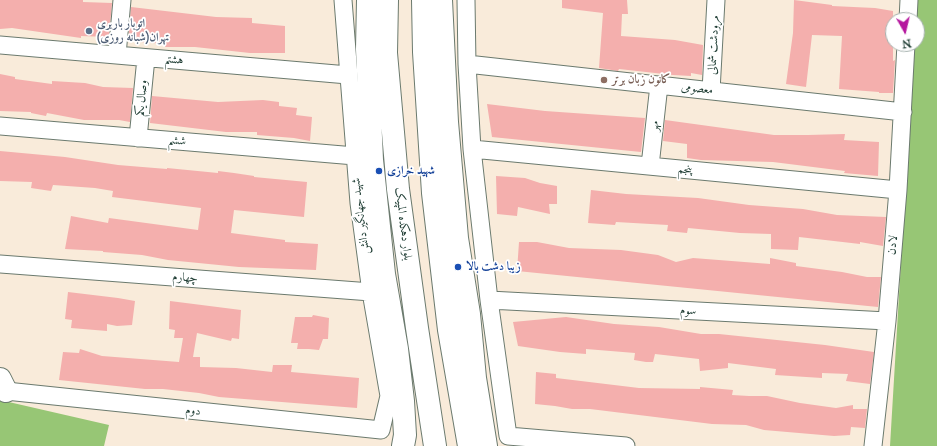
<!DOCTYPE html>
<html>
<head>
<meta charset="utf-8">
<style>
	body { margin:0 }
	#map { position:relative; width:937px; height:446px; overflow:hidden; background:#f9ebda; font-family:"IM FELL Great Primer",serif }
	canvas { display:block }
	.north { position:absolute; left:885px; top:12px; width:40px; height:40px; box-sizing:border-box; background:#fff; border:1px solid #a5b1ae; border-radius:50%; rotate:172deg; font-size:11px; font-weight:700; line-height:16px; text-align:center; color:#1f3d34 }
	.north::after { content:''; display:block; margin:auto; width:14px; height:18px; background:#b5179e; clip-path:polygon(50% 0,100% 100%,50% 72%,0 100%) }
</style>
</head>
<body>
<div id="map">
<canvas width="937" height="446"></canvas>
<div class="north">N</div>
</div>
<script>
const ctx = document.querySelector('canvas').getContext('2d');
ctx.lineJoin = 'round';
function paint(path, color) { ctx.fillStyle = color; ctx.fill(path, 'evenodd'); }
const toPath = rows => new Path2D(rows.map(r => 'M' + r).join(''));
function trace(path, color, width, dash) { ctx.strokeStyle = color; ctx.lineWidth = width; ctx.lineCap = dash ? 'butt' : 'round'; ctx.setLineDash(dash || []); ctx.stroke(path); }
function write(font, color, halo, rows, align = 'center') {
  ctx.font = font + ' "IM FELL Great Primer",Amiri,serif'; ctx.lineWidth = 3.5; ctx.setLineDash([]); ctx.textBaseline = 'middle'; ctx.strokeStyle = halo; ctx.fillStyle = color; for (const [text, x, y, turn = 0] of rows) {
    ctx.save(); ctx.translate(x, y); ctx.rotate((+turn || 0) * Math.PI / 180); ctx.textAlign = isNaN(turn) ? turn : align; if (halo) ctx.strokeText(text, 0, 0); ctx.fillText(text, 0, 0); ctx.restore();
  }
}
const green = toPath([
	[916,0,937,0,937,446,890,446,914,44,917,44,917,20,915,20],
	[0,400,109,425,104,446,0,446]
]);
const building = toPath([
	[0,0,83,0,83,2,112,3,109,37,81,36,81,38,12,28,0,29],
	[562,0,627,0,628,14,622,14,621,36,675,40,703,45,702,75,691,73,691,76,673,75,619,69,618,71,599,68,603,13,562,8],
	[794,0,832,5,832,6,875,8,893,11,893,61,895,60,893,93,879,93,879,92,839,89,842,36,812,35,806,87,786,84,793,33],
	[131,7,216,17,252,18,252,23,285,26,285,53,250,53,195,47,165,47,165,44,128,41],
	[0,74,15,77,15,79,52,84,52,81,85,83,103,87,133,88,130,122,119,120,84,120,47,113,46,116,31,113,31,112,0,111],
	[152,96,218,102,263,100,279,102,279,106,297,108,296,115,312,117,310,141,294,138,257,135,257,132,226,132,150,123],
	[487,104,545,111,645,118,641,152,492,137],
	[665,120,774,135,808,135,845,134,844,140,879,142,878,176,844,173,845,171,773,162,701,160,687,158,687,144,663,141],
	[0,151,65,157,118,165,167,169,167,168,218,173,218,171,234,173,254,176,254,177,307,182,304,217,234,210,231,233,285,240,285,242,318,244,316,270,239,267,168,260,142,255,103,252,103,251,65,249,71,216,108,223,109,218,198,230,201,208,112,197,113,191,95,188,53,185,51,191,31,188,32,182,0,181],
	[496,176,525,178,540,183,557,186,557,204,549,204,550,214,518,207,517,216,497,214],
	[591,190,626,194,698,198,749,205,803,209,837,215,886,217,883,246,860,242,860,244,799,237,798,250,771,249,771,234,740,233,688,228,687,233,667,231,668,225,616,222,615,225,588,223],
	[519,242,537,242,569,248,621,250,658,255,676,262,693,258,770,264,770,258,796,263,796,266,842,272,867,277,881,277,878,307,517,271],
	[68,292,118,298,135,301,132,325,117,326,107,324,107,331,71,328,72,320,65,319],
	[170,301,241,310,239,339,232,338,231,341,197,333,193,357,200,357,200,367,236,368,272,372,273,365,292,365,291,372,359,378,357,408,219,397,199,393,163,389,145,389,59,380,63,352,79,353,80,349,102,356,179,362,183,338,174,338,175,330,169,329],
	[313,315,329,318,328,339,323,339,319,350,309,349,297,349,298,343,291,343,295,317,312,317],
	[566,317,614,324,659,327,701,334,719,334,825,345,874,352,870,384,846,381,848,374,822,373,822,378,775,375,776,369,728,363,728,368,700,371,699,359,655,354,653,362,646,362,634,360,635,353,586,349,586,354,560,352,518,346,513,322],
	[536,372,556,374,556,378,639,388,700,389,700,387,733,390,732,395,749,396,767,396,800,403,836,408,853,405,853,409,867,409,865,428,851,427,850,435,834,436,764,430,746,425,712,424,590,409,572,409,555,406,535,404]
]);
const street = toPath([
	[466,0,467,64,472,149,489,300,508,436,626,446],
	[908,20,909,0],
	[0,45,348,75],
	[117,55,122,0],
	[467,64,903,112],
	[711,91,716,0],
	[0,126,355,156],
	[138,138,146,58],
	[472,149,898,190],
	[650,166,659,85],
	[0,264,371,292],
	[489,300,887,321],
	[6,391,381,430,389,396,371,292,359,203,343,0],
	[873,446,887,321,898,190,906,44]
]);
const secondary = toPath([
	[368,0,367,49,372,160,384,274,397,349,403,401,405,435,403,446],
	[387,0,386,53,398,189,417,328,435,446],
	[423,0,424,52,433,193,449,330,469,446],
	[441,0,447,122,457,238,469,314,475,378,486,446],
	[0,379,6,391]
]);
const markers = [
	[89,31,4,"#5c6f8a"],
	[604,80,4,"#8d6e63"],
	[379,171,4,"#1a4fb4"],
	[458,267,4,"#1a4fb4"]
];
const serviceNames = [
	["اتوبار باربری",97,24],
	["تهران(شبانه روزی)",97,38]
];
const streetNames = [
	["مرودشت شمالی",714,45,-87],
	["هشتم",174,60,5],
	["معصومی",697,89,6],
	["وصال یکم",142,98,-84],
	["مهر",655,126,-83],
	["ششم",177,141,5],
	["پنجم",685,170,5],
	["شهید جهانگیر دانش",361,216,-97],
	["بلوار دهکده المپیک",403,224,83],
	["لادن",893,245,-85],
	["چهارم",185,278,4],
	["سوم",688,311,3],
	["دوم",193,411,6]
];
const educationNames = [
	["کانون زبان برتر",612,80]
];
const transitNames = [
	["شهید خرازی",387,171],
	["زیبا دشت بالا",466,267]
];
paint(green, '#97c675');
paint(building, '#f4afad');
trace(street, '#6b7a6e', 19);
trace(secondary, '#6b7a6e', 24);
trace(street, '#fff', 17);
trace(secondary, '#fff', 22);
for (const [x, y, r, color] of markers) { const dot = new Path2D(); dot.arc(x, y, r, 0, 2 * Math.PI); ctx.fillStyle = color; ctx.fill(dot); trace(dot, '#fff', 1.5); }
write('bold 12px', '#4e5e75', '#fff', serviceNames, 'left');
write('12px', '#1f3d34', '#fff', streetNames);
write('bold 12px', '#785e54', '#fff', educationNames, 'left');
write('bold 12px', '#164399', '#fff', transitNames, 'left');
</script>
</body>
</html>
